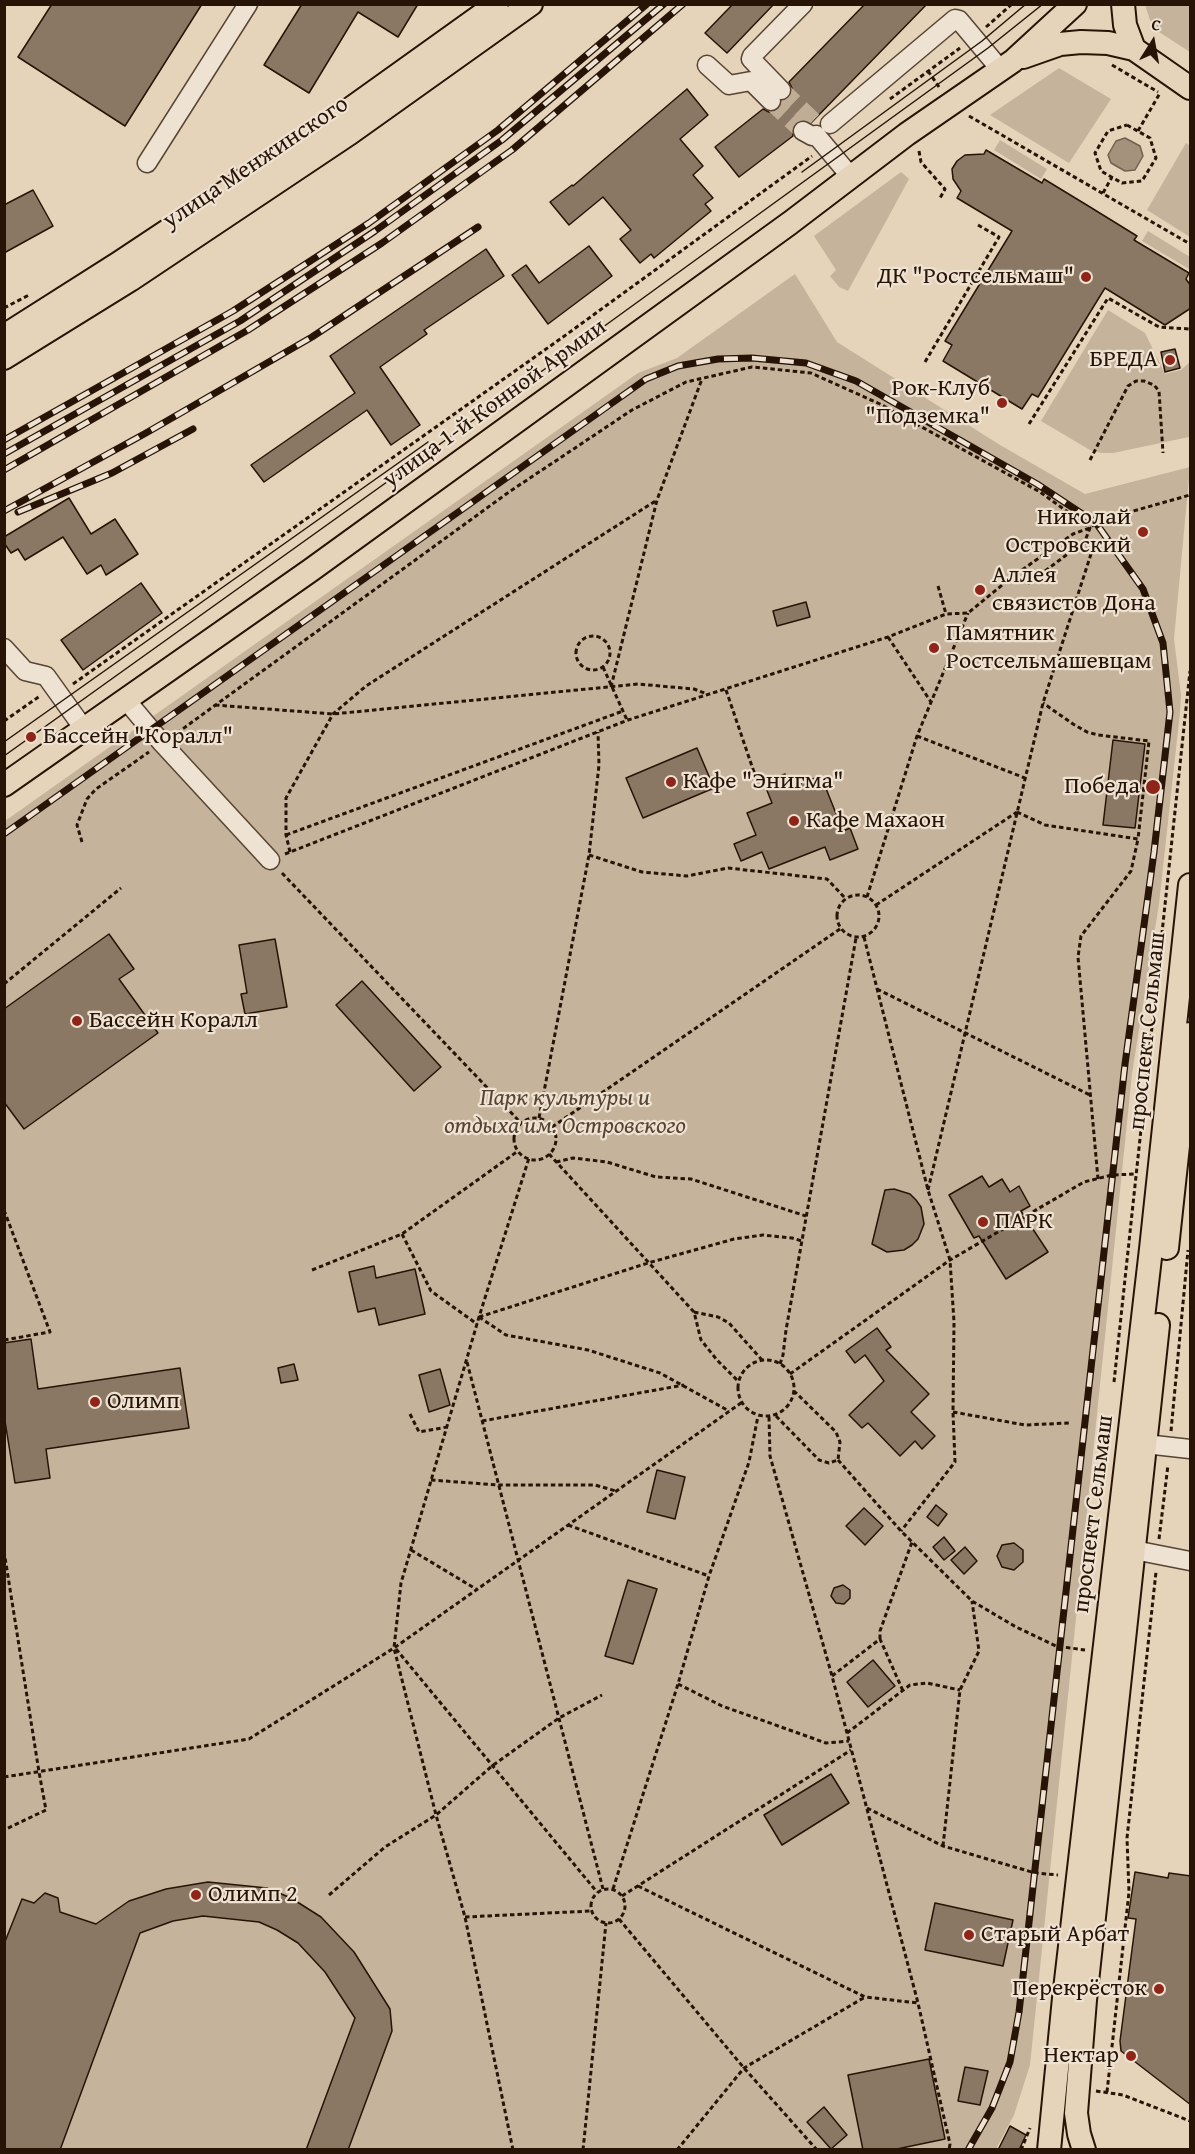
<!DOCTYPE html>
<html>
<head>
<meta charset="utf-8">
<style>
	body { margin:0 }
	#map { position:relative; width:1195px; height:2154px; overflow:hidden; background:#e5d3ba; font-family:"Gentium Book Plus",serif }
	canvas { display:block }
	.frame { position:absolute; inset:0; border:6px solid #281406; pointer-events:none }
	.north { position:absolute; left:1123px; top:12px; width:60px; height:60px; -webkit-text-stroke:4px #eee2d2; paint-order:stroke; rotate:11deg; font-size:16px; font-weight:700; line-height:24px; text-align:center; color:#281406 }
	.north::after { content:''; display:block; margin:auto; width:21px; height:27px; background:#281406; clip-path:polygon(50% 0,100% 100%,50% 72%,0 100%) }
</style>
</head>
<body>
<div id="map">
<canvas width="1195" height="2154"></canvas>
<div class="frame"></div>
<div class="north">С</div>
</div>
<script>
const ctx = document.querySelector('canvas').getContext('2d');
ctx.lineJoin = 'round';
function paint(path, color) { ctx.fillStyle = color; ctx.fill(path, 'evenodd'); }
const toPath = rows => new Path2D(rows.map(r => 'M' + r).join(''));
function trace(path, color, width, dash) { ctx.strokeStyle = color; ctx.lineWidth = width; ctx.lineCap = dash ? 'butt' : 'round'; ctx.setLineDash(dash || []); ctx.stroke(path); }
function write(font, color, halo, rows, align = 'center') {
  ctx.font = font + ' "Gentium Book Plus",serif'; ctx.lineWidth = 4.5; ctx.setLineDash([]); ctx.textBaseline = 'middle'; ctx.strokeStyle = halo; ctx.fillStyle = color; for (const [text, x, y, turn = 0] of rows) {
    ctx.save(); ctx.translate(x, y); ctx.rotate((+turn || 0) * Math.PI / 180); ctx.textAlign = isNaN(turn) ? turn : align; if (halo) ctx.strokeText(text, 0, 0); ctx.fillText(text, 0, 0); ctx.restore();
  }
}
const green = toPath([
	[1145,5,1190,5,1190,52,1159,32,1150,20],
	[1059,68,1111,99,1069,163,990,115],
	[1000,140,1047,169,1041,179,994,150],
	[1186,143,1190,146,1190,237,1147,210],
	[901,172,909,179,848,291,839,287,830,276,836,270,814,236],
	[1148,231,1190,257,1189,269,1142,241],
	[795,274,837,342,1000,445,1085,494,1190,467,1174,639,1181,695,1180,712,1159,904,1132,1074,1030,2065,1014,2115,996,2149,5,2149,5,821,638,373,677,358],
	[1108,310,1145,333,1165,374,1181,370,1190,362,1189,437,1113,453,1101,453,1090,450,1041,421]
]);
const water = toPath([
	[1125,138,1140,146,1143,156,1135,170,1125,171,1111,163,1108,155,1116,141,1125,138]
]);
const building = toPath([
	[52,4,202,4,125,126,18,57,52,4],
	[302,4,418,4,398,37,358,12,309,93,264,65,302,4],
	[733,4,774,4,727,53,705,33,733,4],
	[865,4,927,4,811,123,803,120,797,122,793,126,793,136,739,177,715,147,763,109,769,112,778,109,782,101,788,98,792,94,792,88,789,82,865,4],
	[687,89,708,115,680,139,703,166,693,175,713,198,705,204,711,211,654,258,651,254,640,263,620,239,631,230,603,197,569,225,550,202,572,185,573,186,687,89],
	[986,150,1042,183,1044,179,1090,207,1137,236,1134,240,1189,273,1186,279,1191,286,1191,308,1165,325,1105,288,1038,397,1032,394,1022,409,943,361,952,345,945,341,1012,231,957,198,961,191,953,179,952,169,957,161,965,155,984,154,986,150],
	[33,190,53,226,4,253,4,205,33,190],
	[589,246,612,276,548,324,512,275,526,265,539,283,589,246],
	[486,249,504,276,424,330,427,334,380,367,420,425,391,445,367,410,264,482,251,465,355,393,330,356,486,249],
	[1175,349,1180,368,1165,372,1161,352,1175,349],
	[69,498,91,534,115,519,138,554,106,575,101,565,87,574,63,537,25,560,18,549,11,553,4,543,4,537,69,498],
	[141,583,162,613,83,670,61,640,141,583],
	[806,602,810,617,777,626,773,611,806,602],
	[1113,740,1145,744,1135,828,1103,825,1113,740],
	[697,748,714,788,643,818,626,778,697,748],
	[785,774,790,787,821,776,843,831,850,828,858,849,830,860,825,847,769,869,762,852,741,861,734,844,756,835,747,813,772,803,764,783,785,774],
	[109,934,134,969,119,979,158,1033,24,1129,4,1102,4,1009,109,934],
	[275,939,287,1007,245,1014,241,994,247,993,239,945,275,939],
	[362,981,441,1067,414,1091,336,1005,362,981],
	[982,1176,989,1187,1002,1179,1010,1192,1019,1186,1030,1206,1021,1211,1048,1252,1006,1279,979,1236,974,1238,949,1195,982,1176],
	[894,1189,910,1194,916,1200,921,1207,924,1224,918,1239,912,1245,904,1250,887,1252,872,1244,885,1190,894,1189],
	[374,1266,376,1278,415,1269,425,1314,379,1325,375,1308,358,1312,349,1272,374,1266],
	[877,1328,891,1347,886,1350,929,1394,911,1412,935,1436,922,1449,915,1441,900,1456,868,1423,862,1428,849,1415,884,1381,865,1355,855,1363,846,1351,877,1328],
	[31,1339,38,1389,180,1368,189,1428,46,1449,50,1478,15,1483,4,1415,4,1343,31,1339],
	[294,1364,298,1380,281,1383,278,1368,294,1364],
	[440,1369,450,1405,429,1412,419,1375,440,1369],
	[657,1470,685,1477,675,1519,647,1512,657,1470],
	[936,1505,947,1514,938,1526,927,1517,936,1505],
	[864,1508,883,1526,865,1545,846,1526,864,1508],
	[944,1537,955,1551,944,1560,933,1547,944,1537],
	[1014,1543,1023,1550,1023,1562,1014,1570,1002,1567,997,1556,1002,1545,1014,1543],
	[965,1547,977,1561,964,1574,951,1560,965,1547],
	[628,1580,657,1589,633,1664,605,1656,628,1580],
	[843,1585,850,1590,850,1598,844,1604,836,1603,831,1596,834,1588,843,1585],
	[873,1660,895,1686,868,1707,847,1682,873,1660],
	[831,1774,849,1803,782,1845,764,1815,831,1774],
	[1135,1872,1168,1878,1169,1873,1191,1876,1191,2105,1121,2051,1120,2041,1136,1919,1128,1918,1135,1872],
	[208,1882,267,1888,291,1898,321,1917,354,1952,390,2009,392,2031,348,2150,306,2150,355,2018,325,1972,298,1943,277,1930,259,1922,203,1916,173,1921,140,1933,60,2150,4,2150,4,1944,22,1899,34,1903,45,1893,58,1898,60,1912,96,1924,129,1901,166,1889,208,1882],
	[935,1903,1013,1920,1003,1966,925,1950,935,1903],
	[929,2059,945,2139,892,2150,863,2150,848,2075,929,2059],
	[965,2067,988,2071,980,2105,958,2101,965,2067],
	[824,2107,847,2135,831,2149,807,2122,824,2107],
	[1010,2126,1026,2135,1019,2150,998,2150,1010,2126]
]);
const minorTunnel = toPath([
	[781,90,813,121],
	[771,101,803,131]
]);
const path = toPath([
	[986,27,1012,4],
	[1112,65,1158,92],
	[928,71,939,87],
	[890,99,960,48],
	[969,116,1190,244],
	[1127,125,1150,138,1156,158,1142,181,1122,183,1101,171,1095,153,1108,131,1127,125],
	[1138,131,1160,93],
	[919,151,921,162,945,189,939,200],
	[1103,193,1112,177],
	[4,308,29,295],
	[925,362,999,237,978,225],
	[1029,424,1108,298,1159,327,1190,329],
	[1090,460,1128,386,1136,381,1144,381,1154,385,1159,391,1163,453],
	[938,586,946,614],
	'576 653a17 17 0 1 1 34 0a17 17 0 1 1-34 0Z',
	[888,637,931,702],
	[603,667,627,720],
	[73,684,563,337,812,156],
	[611,687,657,500,702,379],
	[726,690,757,781],
	[215,705,333,714,638,684,694,689,707,694],
	[4,721,40,696],
	[177,733,509,492,632,410,686,382,752,367,811,373,880,404,1040,492,1090,528,1085,541,1029,583,1013,577],
	[917,736,1025,778],
	[1017,812,1045,825,1138,839,1149,741,1098,735,1087,732,1073,724,1043,703],
	[286,835,623,711],
	[82,842,77,825,87,799,96,789,149,752],
	[290,852,286,835,286,798,333,714,366,686,657,500],
	[285,854,628,720,888,637,946,614,968,613,1012,577,1073,534,1090,528,1096,523,1105,519,1190,495],
	[589,855,642,872,687,876,728,868,827,879,846,899],
	[282,873,521,1123],
	'837 916a21 21 0 1 1 42 0a21 21 0 1 1-42 0Z',
	[867,897,917,736,968,613],
	[876,905,1017,812],
	[864,937,928,1190,950,1260,954,1322,953,1412,955,1462,901,1531],
	[4,984,121,888],
	[877,989,1090,1095],
	[539,1118,589,855,599,765,598,732],
	'514 1139a21 21 0 1 1 42 0a21 21 0 1 1-42 0Z',
	[552,1127,840,929],
	[549,1154,694,1312,701,1340,717,1360,738,1381],
	[556,1162,573,1158,607,1162,656,1177,691,1179,806,1216],
	[1098,1179,1078,957,1081,936,1131,871,1138,839],
	[928,1190,1043,703,1091,554,1085,541],
	[4,1210,50,1332,4,1340],
	[402,1234,431,1291,477,1324],
	[312,1270,402,1234,518,1151],
	[694,1312,718,1317,729,1323,762,1360],
	[479,1317,648,1263,734,1239,763,1235,792,1238,802,1241],
	[479,1317,506,1335,588,1350,660,1373,729,1411],
	'738 1388a28 28 0 1 1 56 0a28 28 0 1 1-56 0Z',
	[467,1362,603,1889],
	[780,1364,783,1355,786,1330,856,938],
	[790,1374,950,1260,1084,1182,1112,1175,1136,1174],
	[1114,1382,1190,671],
	[953,1412,1025,1425,1069,1423],
	[410,1414,419,1432,447,1427],
	[776,1416,819,1460,829,1463,838,1460,840,1442,836,1432,794,1391],
	[769,1417,770,1456,832,1676,918,2003,950,2144,949,2150],
	[482,1421,684,1385],
	[1171,1431,1188,1250],
	[838,1460,901,1531,972,1601,1016,1627,1056,1646,1085,1650],
	[431,1480,498,1485,595,1485,616,1491],
	[568,1525,709,1576],
	[1159,1539,1168,1465],
	[411,1550,476,1589],
	[4,1551,39,1772,46,1810,4,1830],
	[880,1639,880,1631,912,1542],
	[396,1649,597,1892],
	[832,1676,880,1639,903,1691],
	[678,1684,722,1706,826,1743,849,1741],
	[847,1733,910,1685,927,1683,960,1690],
	[4,1777,249,1739,394,1648,741,1403],
	[867,1808,943,1846,1035,1873,1058,1875],
	[943,1846,960,1690,979,1651,972,1601],
	[638,1886,865,1997,918,2003],
	'591 1906a17 17 0 1 1 34 0a17 17 0 1 1-34 0Z',
	[613,1889,678,1684,709,1576,749,1462,758,1416],
	[329,1895,385,1847,436,1815,492,1766,559,1718,602,1695],
	[622,1896,851,1750],
	[465,1917,591,1911],
	[619,1919,744,2068,817,2150],
	[1096,2091,1123,2095,1190,2121],
	[1107,2092,1129,1892,1127,1838,1156,1572],
	[513,2150,465,1917,436,1815,394,1648,401,1583,479,1317,529,1158],
	[583,2150,606,1923],
	[677,2150,744,2068,865,1997],
	[1021,2150,1030,2128]
]);
const minor = toPath([
	[707,65,729,85,751,81,771,101],
	[781,90,751,59,752,56,803,4],
	[830,124,955,19,959,20,1000,69],
	[803,131,812,136,816,135,851,177],
	[147,163,248,4],
	[4,648,25,671,46,676,84,729],
	[126,700,162,743,270,860],
	[1145,1444,1190,1449],
	[1134,1550,1190,1561]
]);
const major = toPath([
	[1123,4,1125,25,1134,49,1190,88],
	[1023,57,1060,44,1081,42,1108,43,1134,49],
	[4,336,119,263,339,117,497,4],
	[4,358,130,280,350,133,531,4],
	[4,785,311,570,790,223,907,134,1013,61,1075,4],
	[1167,1248,1190,1034],
	[1049,2150,1064,1998,1151,1249,1190,885],
	[1084,2150,1079,2134,1076,2113,1085,2000,1158,1325]
]);
const tram = toPath([
	[802,172,982,41,1026,4],
	[4,742,428,442],
	[4,756,570,351,988,48,1043,4]
]);
const rail = toPath([
	[4,440,233,311,369,223,498,130,647,4],
	[4,454,240,321,375,231,502,140,664,4],
	[4,470,248,330,382,243,512,150,683,4],
	[4,511,146,433,312,337,478,227],
	[18,512,112,473,193,429],
	[4,834,646,379,678,366,718,359,752,358,806,363,856,381,1037,484,1096,523,1143,589,1163,643,1170,712,1154,852,1125,1064,1019,2012,1010,2062,992,2108,968,2150]
]);
const markers = [
	[1086,277,6,"#8f2418"],
	[1170,360,6,"#8f2418"],
	[1002,403,6,"#8f2418"],
	[1143,532,6,"#8f2418"],
	[980,590,6,"#8f2418"],
	[934,648,6,"#8f2418"],
	[31,737,6,"#8f2418"],
	[671,782,6,"#8f2418"],
	[1153,787,8,"#8f2418"],
	[794,821,6,"#8f2418"],
	[77,1021,6,"#8f2418"],
	[983,1222,6,"#8f2418"],
	[95,1402,6,"#8f2418"],
	[196,1895,6,"#8f2418"],
	[969,1935,6,"#8f2418"],
	[1159,1989,6,"#8f2418"],
	[1131,2056,6,"#8f2418"]
];
const streetNames = [
	["улица Менжинского",256,163,-34],
	["улица 1-й Конной Армии",495,404,-36],
	["проспект Сельмаш",1148,1031,-84],
	["проспект Сельмаш",1094,1514,-83]
];
const poiNames = [
	["ДК \"Ростсельмаш\"",1074,277,"right"],
	["БРЕДА",1158,360,"right"],
	["Рок-Клуб",990,389,"right"],
	["\"Подземка\"",990,417,"right"],
	["Николай",1131,518,"right"],
	["Островский",1131,546,"right"],
	["Аллея",992,576],
	["связистов Дона",992,604],
	["Памятник",946,634],
	["Ростсельмашевцам",946,662],
	["Бассейн \"Коралл\"",43,737],
	["Кафе \"Энигма\"",683,782],
	["Победа",1140,787,"right"],
	["Кафе Махаон",806,821],
	["Бассейн Коралл",89,1021],
	["ПАРК",995,1222],
	["Олимп",107,1402],
	["Олимп 2",208,1895],
	["Старый Арбат",981,1935],
	["Перекрёсток",1147,1989,"right"],
	["Нектар",1119,2056,"right"]
];
const parkNames = [
	["Парк культуры и",565,1099],
	["отдыха им. Островского",565,1127]
];
paint(green, '#c5b39b');
paint(water, '#a5927d');
trace(water, '#73604d', 1.5);
paint(building, '#8a7764');
trace(building, '#281406', 1.5);
trace(minorTunnel, '#bfad96', 18, [18, 9]);
trace(minor, '#574433', 21);
trace(major, '#281406', 26);
trace(path, '#281406', 3, [4.5, 3]);
trace(minor, '#eee2d2', 18);
trace(major, '#e5d3ba', 22);
trace(tram, '#281406', 1.5);
trace(rail, '#281406', 7);
trace(rail, '#eee2d2', 4.5, [14]);
for (const [x, y, r, color] of markers) { const dot = new Path2D(); dot.arc(x, y, r, 0, 2 * Math.PI); ctx.fillStyle = color; ctx.fill(dot); trace(dot, '#eee2d2', 2); }
write('24px', '#281406', '#eee2d2', streetNames);
write('24px', '#281406', '#eee2d2', poiNames, 'left');
write('italic 24px', '#574433', '#eee2d2', parkNames);
</script>
</body>
</html>
